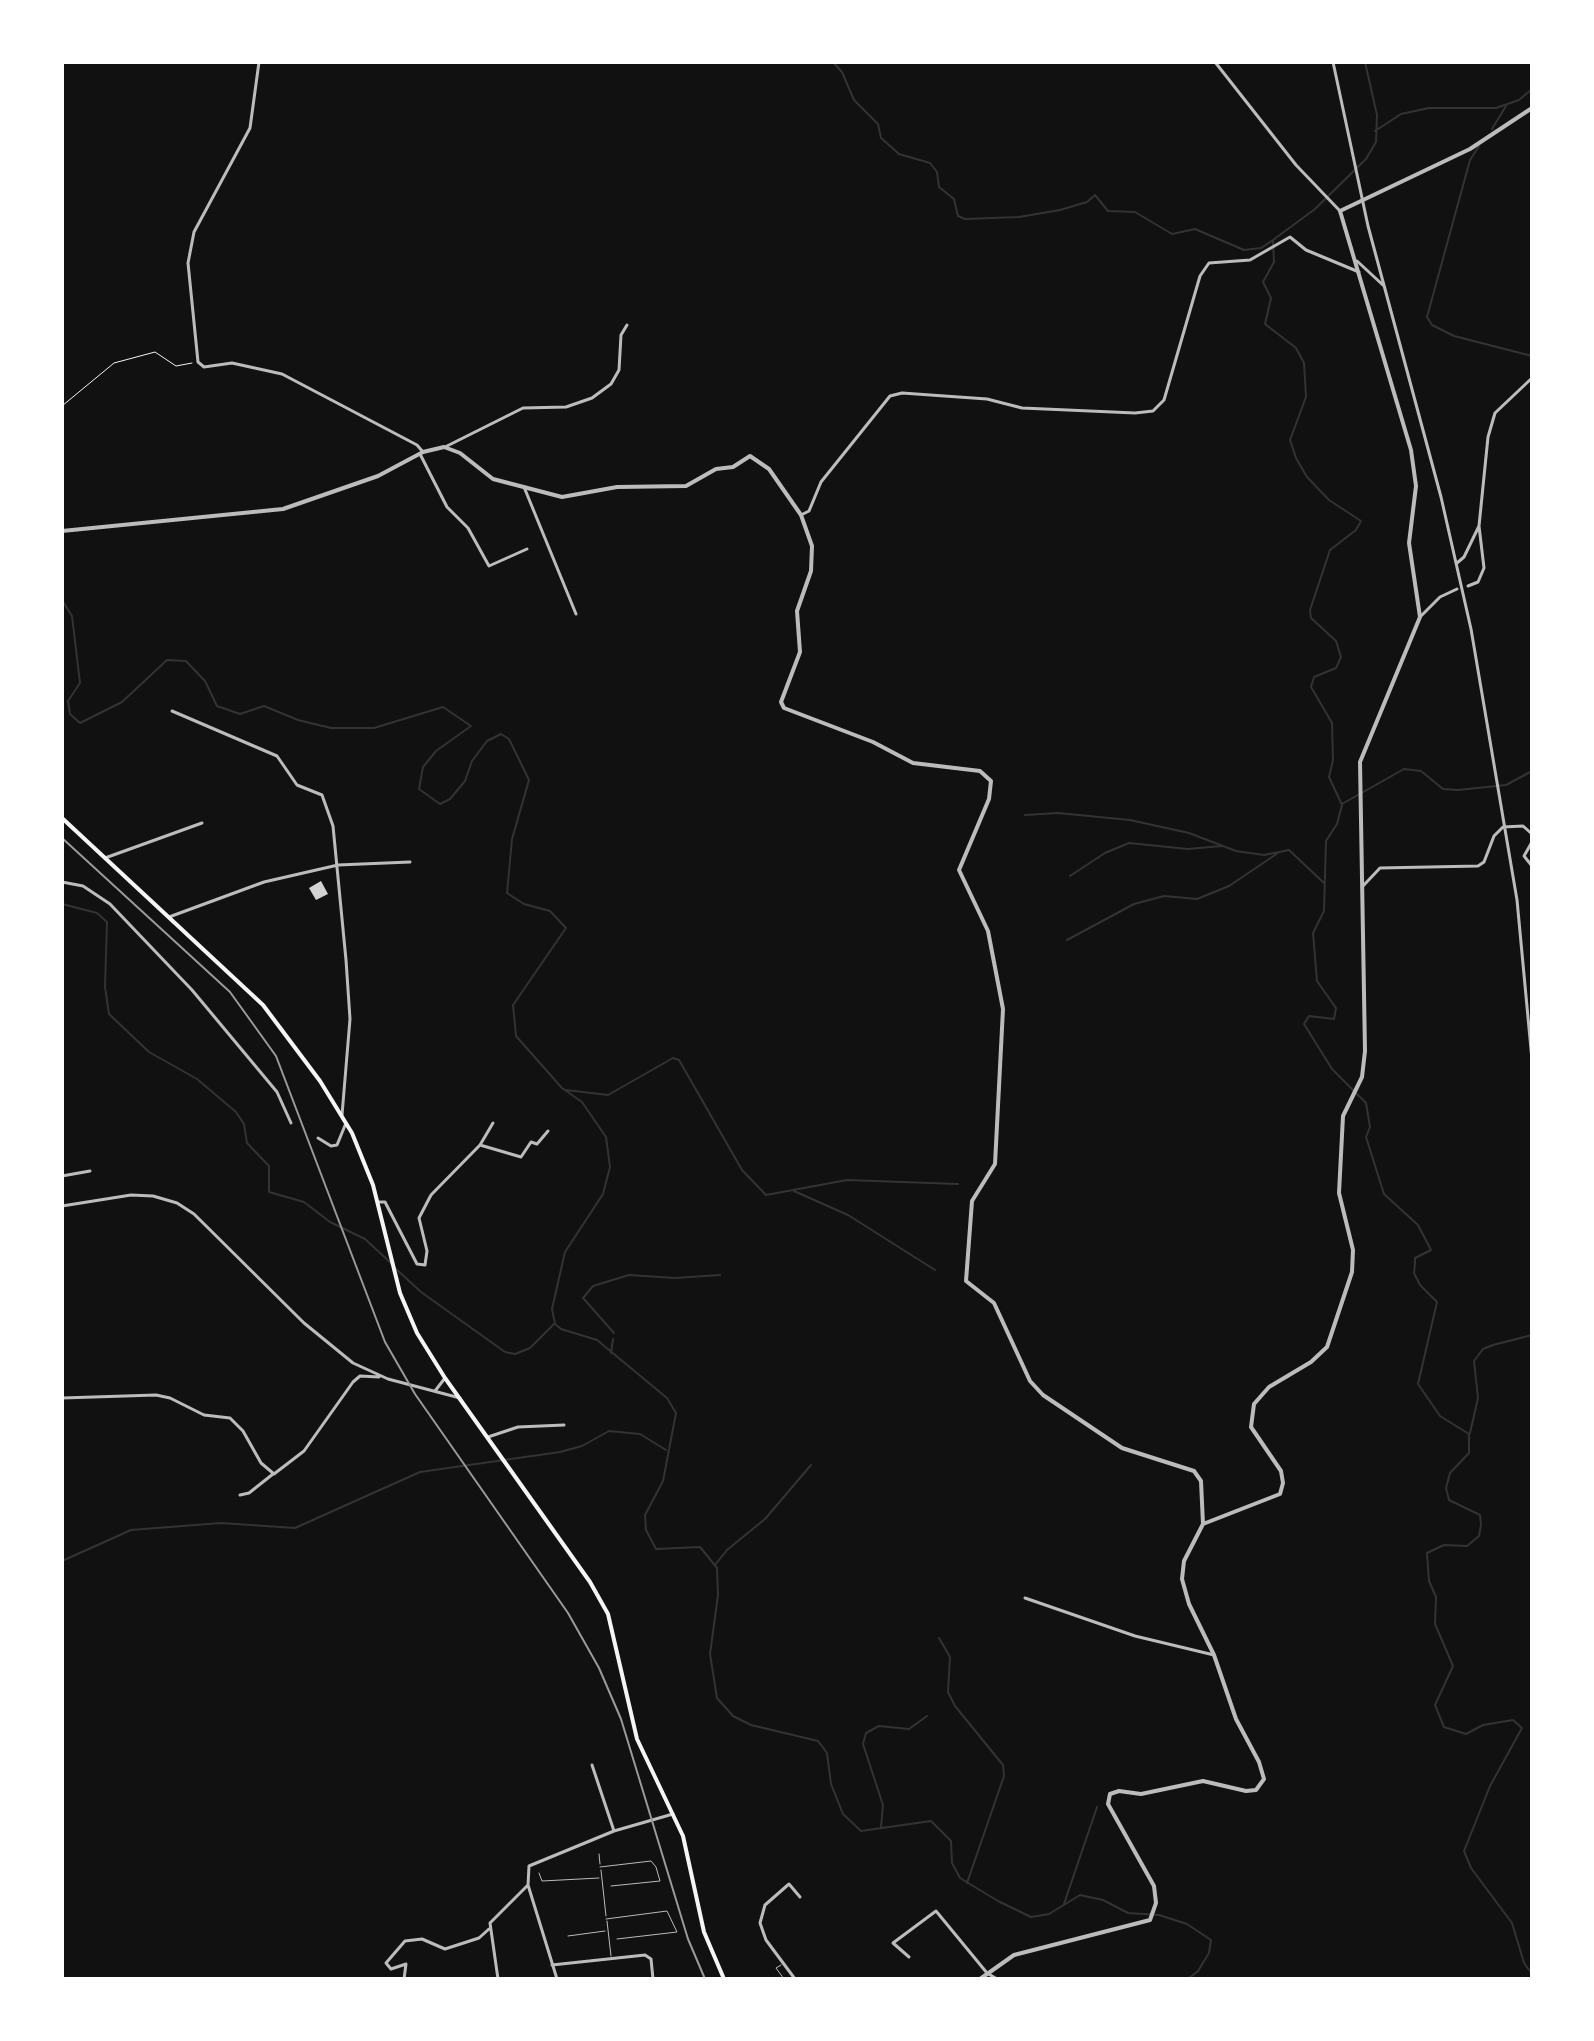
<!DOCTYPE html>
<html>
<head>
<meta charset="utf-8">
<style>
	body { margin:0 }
	#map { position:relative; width:1594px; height:2041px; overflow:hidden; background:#111; font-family:Montserrat,sans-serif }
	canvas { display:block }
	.frame { position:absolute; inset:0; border:64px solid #fff; pointer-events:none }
</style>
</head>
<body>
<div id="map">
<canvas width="1594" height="2041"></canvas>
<div class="frame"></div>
</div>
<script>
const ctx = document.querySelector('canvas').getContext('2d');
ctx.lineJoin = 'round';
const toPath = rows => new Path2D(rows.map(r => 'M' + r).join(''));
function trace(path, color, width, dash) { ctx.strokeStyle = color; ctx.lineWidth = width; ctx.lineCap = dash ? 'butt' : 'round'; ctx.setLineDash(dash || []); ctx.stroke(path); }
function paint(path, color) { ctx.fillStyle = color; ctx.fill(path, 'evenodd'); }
const stream = toPath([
	[833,62,842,72,854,100,878,124,881,138,899,154,930,163,937,172,939,187,954,199,958,216,965,219,1019,217,1060,210,1087,202,1095,195,1108,211,1135,212,1172,234,1195,229,1244,250,1261,248,1273,240],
	[1365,62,1377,115,1376,142,1366,159,1315,209,1273,240,1274,262,1263,282,1271,298,1265,324,1296,348,1304,363,1306,397,1290,440,1296,458,1307,477,1329,500,1361,521,1356,530,1330,550,1310,610,1311,618,1336,641,1341,657,1336,668,1314,677,1311,687,1332,723,1333,760,1329,777,1342,805,1337,824,1326,841,1324,911,1313,933,1317,981,1336,1008,1334,1019,1309,1016,1304,1024,1332,1069,1366,1103,1370,1127,1366,1137,1384,1194,1418,1225,1431,1250,1415,1258,1415,1264,1414,1273,1420,1285,1437,1302,1418,1384,1440,1416,1469,1434,1469,1453,1450,1473,1446,1488,1449,1500,1480,1515,1481,1525,1479,1536,1467,1546,1444,1545,1427,1553,1429,1581,1436,1597,1435,1624,1453,1666,1435,1705,1444,1727,1466,1734,1483,1725,1513,1720,1522,1728,1490,1786,1464,1851,1471,1868,1512,1923,1524,1963,1532,1974],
	[1492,129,1506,106],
	[1375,131,1401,114,1429,108,1496,108,1519,100,1532,89],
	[1479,146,1470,160,1427,317,1432,325,1454,336,1532,356],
	[62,600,72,616,80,683,68,701,70,714,80,723,122,702,167,660,186,661,205,681,217,706,240,714,264,706,298,720,331,728,374,728,443,707,471,726,436,751,423,767,419,789,440,804,450,799,465,781,472,761,487,741,501,734,509,739,529,780,512,839,507,893,524,904,550,911,566,928,513,1005,516,1036,562,1088,582,1102,606,1137,610,1167,603,1194,565,1252,552,1309,555,1324,561,1329,597,1340,667,1398,676,1413,663,1481,645,1515,646,1530,656,1549,700,1547,717,1568,718,1595,710,1654,717,1698,733,1716,751,1725,818,1741,827,1753,831,1784,843,1814,861,1831,931,1821,951,1841,952,1863,960,1878,998,1901,1031,1917,1049,1914,1080,1895,1103,1900,1128,1913,1159,1915,1187,1924,1211,1940,1209,1953,1198,1971,1188,1979],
	[1342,804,1404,769,1421,771,1443,789,1458,790,1506,785,1532,771],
	[1025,815,1058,813,1130,820,1189,833,1236,851,1264,855,1289,850,1324,883],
	[1070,876,1105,853,1129,843,1188,849,1222,846],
	[62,904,97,913,107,922,105,987,109,1014,149,1052,197,1079,236,1112,244,1124,247,1143,269,1166,269,1192,304,1202,330,1222,365,1239,392,1264],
	[1067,940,1134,904,1164,896,1197,899,1229,886,1278,853],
	[566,1090,608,1095,673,1058,679,1060,742,1170,766,1195,847,1180,958,1184],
	[794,1191,848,1215,935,1270],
	[396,1269,421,1292,505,1352,515,1354,530,1348,554,1324],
	[614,1333,583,1298,593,1286,629,1275,675,1278,720,1275],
	[611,1353,613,1339],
	[1470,1433,1478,1398,1474,1361,1483,1349,1493,1345,1532,1335],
	[62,1561,131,1530,221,1523,295,1528,420,1472,560,1452,582,1446,609,1431,640,1434,666,1450],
	[715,1565,727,1550,765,1519,811,1465],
	[939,1638,950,1657,948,1692,955,1706,1003,1765,1004,1776,967,1883],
	[881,1827,883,1805,863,1744,866,1733,879,1726,909,1729,927,1716],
	[1064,1904,1097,1807]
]);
const building = toPath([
	[321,881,328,894,316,900,309,888]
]);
const path = toPath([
	[62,406,114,363,155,352,176,366,192,363]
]);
const service = toPath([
	[599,1854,600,1864],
	[600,1867,651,1861,656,1867,660,1881,611,1886],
	[601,1870,606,1916],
	[539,1873,542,1881,599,1878],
	[606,1919,667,1911,677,1932,617,1939],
	[607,1921,611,1956],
	[568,1936,605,1931],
	[781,1965,776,1968,784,1979]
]);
const minor = toPath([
	[259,62,250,128,194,232,188,263,198,362,204,367,232,363,282,374,417,445,423,452],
	[1215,62,1296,165,1340,211],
	[1333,62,1368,226,1441,497,1471,629,1517,900,1532,1060],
	[1357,261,1384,286],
	[445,447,523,408,566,407,592,398,611,384,619,370,621,335,627,325],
	[420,454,447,507,468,528,489,566,527,549],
	[524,487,576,614],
	[801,515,809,511,821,482,890,396,902,393,987,399,1022,408,1135,413,1153,411,1164,400,1200,276,1209,263,1250,260,1290,237,1306,250,1359,272],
	[1457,563,1464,557,1479,526,1488,437,1495,413,1532,378],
	[1468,586,1478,582,1484,568,1479,526],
	[1420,617,1440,597,1457,589],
	[172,711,277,756,297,785,322,795,333,826,346,960,350,1019,342,1115],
	[1532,842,1524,856,1532,866],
	[105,858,202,823],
	[62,882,83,886,110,904,192,990,277,1092,291,1123],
	[1363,886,1380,868,1478,866,1484,862,1494,836,1503,827,1523,826,1532,834],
	[169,917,264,882,338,865,410,862],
	[318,1138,331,1146,337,1145,346,1123],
	[480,1145,521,1157,531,1142,537,1144,548,1131],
	[62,1176,90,1171],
	[379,1202,385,1202,417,1264,425,1265,427,1251,419,1218,431,1195,480,1145,493,1123],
	[62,1206,131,1195,153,1196,177,1203,194,1214,304,1323,353,1363,388,1379,460,1398],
	[435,1391,445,1378],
	[62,1398,156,1395,170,1398,204,1415,230,1418,243,1431,261,1463,274,1474,304,1451,353,1382,360,1376,379,1377],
	[488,1437,518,1427,564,1425],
	[240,1495,249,1493,273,1474],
	[1025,1598,1135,1636,1214,1655],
	[592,1765,614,1831],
	[909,1957,893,1943,936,1911,987,1973,997,1979],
	[552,1965,645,1955,651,1959,653,1979],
	[404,1979,406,1964,391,1969,386,1963,405,1941,422,1939,445,1949,479,1938,489,1929],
	[498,1979,490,1923,528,1885],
	[557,1979,528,1885,529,1866,614,1831,673,1814],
	[795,1979,766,1940,760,1923,765,1905,789,1884,800,1897]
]);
const tertiary = toPath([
	[62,531,283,509,378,476,423,452,444,447,460,453,493,479,562,497,617,487,686,486,716,469,733,467,750,456,769,469,801,515,812,546,811,571,797,611,800,652,781,702,784,708,873,742,913,763,980,771,991,781,989,799,959,870,988,931,1003,1009,995,1164,972,1201,966,1281,994,1303,1030,1381,1043,1395,1122,1448,1194,1471,1201,1481,1203,1524],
	[980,1979,1014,1955,1150,1920,1156,1903,1154,1886,1108,1804,1110,1794,1119,1791,1141,1794,1203,1781,1246,1791,1256,1790,1264,1779,1259,1762,1236,1719,1214,1655,1189,1604,1182,1579,1184,1561,1203,1524,1280,1494,1283,1483,1281,1471,1251,1427,1254,1404,1269,1387,1311,1362,1327,1347,1352,1272,1353,1250,1339,1193,1343,1116,1362,1077,1365,1051,1360,762,1420,617,1409,543,1416,486,1411,450,1340,211,1470,149,1532,108]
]);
const secondary = toPath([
	[62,818,263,1005,320,1081,352,1133,373,1185,400,1293,417,1333,445,1378,590,1582,608,1614,637,1739,683,1836,704,1932,724,1979]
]);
const rail = toPath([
	[62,838,230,992,276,1056,385,1342,415,1394,568,1613,599,1668,621,1719,688,1939,705,1979]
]);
trace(stream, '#333', 2);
paint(building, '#d3d3d3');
trace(path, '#f5f5f5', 1);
trace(service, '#bcbcbc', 1);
trace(minor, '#bcbcbc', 3);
trace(tertiary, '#bcbcbc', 4);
trace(secondary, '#f5f5f5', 4);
trace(rail, '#9a9a9a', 2);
</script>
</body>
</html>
